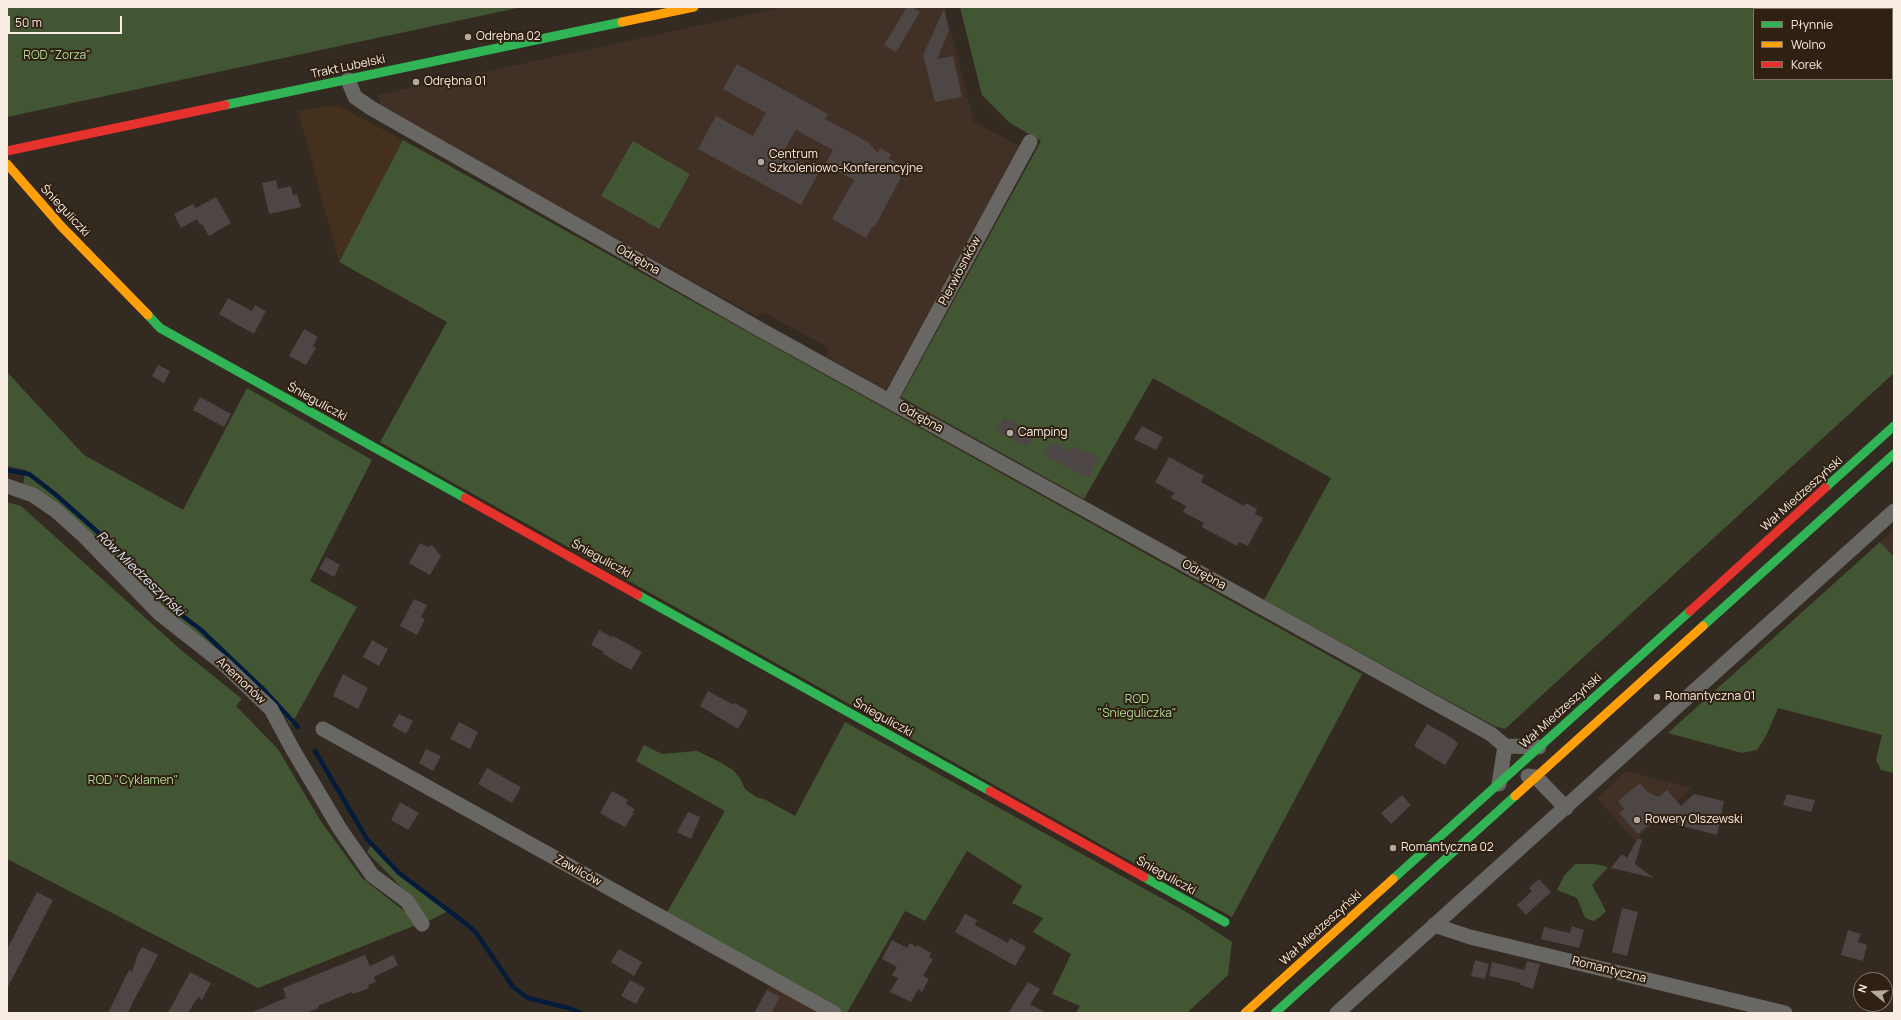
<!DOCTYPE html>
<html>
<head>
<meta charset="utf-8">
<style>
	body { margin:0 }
	#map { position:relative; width:1901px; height:1020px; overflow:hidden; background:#332a21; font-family:Manrope,sans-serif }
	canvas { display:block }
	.frame { position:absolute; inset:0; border:8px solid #f8ede3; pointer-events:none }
	.legend { position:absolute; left:1753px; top:8px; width:140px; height:72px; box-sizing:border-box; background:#2f2011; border:1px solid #7f7265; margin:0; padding:5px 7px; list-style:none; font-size:12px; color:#f8ede3 }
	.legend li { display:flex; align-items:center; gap:8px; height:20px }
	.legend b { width:20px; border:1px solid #7f7265 }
	.north { position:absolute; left:1853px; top:972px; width:40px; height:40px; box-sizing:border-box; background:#2f2011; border:1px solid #7f7265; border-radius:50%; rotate:288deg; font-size:11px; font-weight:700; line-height:16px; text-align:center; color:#f8ede3 }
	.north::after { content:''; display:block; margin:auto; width:14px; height:18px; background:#b3a99f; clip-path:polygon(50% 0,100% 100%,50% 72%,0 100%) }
	.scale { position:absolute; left:8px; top:16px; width:114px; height:18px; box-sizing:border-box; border:2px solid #f8ede3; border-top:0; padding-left:5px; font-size:12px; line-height:14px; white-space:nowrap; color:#f8ede3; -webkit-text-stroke:3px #2f2011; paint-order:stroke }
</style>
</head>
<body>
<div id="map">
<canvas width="1901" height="1020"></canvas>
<div class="frame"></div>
<ul class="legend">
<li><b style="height:5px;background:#30b455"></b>Płynnie</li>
<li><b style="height:5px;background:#ff9f0a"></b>Wolno</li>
<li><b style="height:5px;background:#e5322d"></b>Korek</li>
</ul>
<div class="north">N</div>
<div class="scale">50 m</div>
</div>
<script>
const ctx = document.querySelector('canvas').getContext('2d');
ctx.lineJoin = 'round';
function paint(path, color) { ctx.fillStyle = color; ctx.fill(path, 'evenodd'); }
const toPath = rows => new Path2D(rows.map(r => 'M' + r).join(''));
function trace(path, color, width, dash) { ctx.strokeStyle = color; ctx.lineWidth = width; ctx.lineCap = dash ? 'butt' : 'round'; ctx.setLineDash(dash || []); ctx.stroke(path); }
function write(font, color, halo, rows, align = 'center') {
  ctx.font = font + ' Manrope,sans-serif'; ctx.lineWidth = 4; ctx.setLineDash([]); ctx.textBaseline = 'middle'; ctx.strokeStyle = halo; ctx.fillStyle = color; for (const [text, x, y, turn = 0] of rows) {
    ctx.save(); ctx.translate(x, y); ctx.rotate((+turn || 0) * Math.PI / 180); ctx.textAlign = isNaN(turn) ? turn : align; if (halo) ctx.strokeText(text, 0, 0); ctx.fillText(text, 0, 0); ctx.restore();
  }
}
const commercial = toPath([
	[784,7,945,7,974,122,1020,146,886,390,827,357,828,347,764,313,755,316,380,106,378,95],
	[1894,529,1894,557,1880,542],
	[1626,771,1692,788,1635,841,1597,798],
	[771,983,825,1013,754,1013]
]);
const built = toPath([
	[337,105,403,140,339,262,298,111]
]);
const green = toPath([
	[7,7,522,7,7,117],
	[960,7,1894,7,1894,373,1505,729,1494,726,1264,600,1331,478,1153,378,1084,499,901,397,1041,141,1010,123,982,95],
	[1754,9,1892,9,1892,79,1754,79],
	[403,140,1362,674,1232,917,1188,893,1188,888,1185,886,1180,884,1175,886,380,442,447,322,339,262],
	[633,141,690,174,659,229,601,196],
	[7,372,84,455,183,510,247,388,372,460,310,581,357,607,291,725,275,703,162,609,89,531,58,505,23,483,26,470,7,466],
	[7,502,21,506,181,650,242,699,236,706,278,749,320,820,362,878,408,914,416,925,258,988,7,859],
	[1880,542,1894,557,1894,773,1881,770,1876,760,1882,735,1778,708,1767,734,1757,750,1742,753,1668,733],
	[845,722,1188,913,1232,942,1228,975,1187,1013,1076,1013,1080,1006,1052,994,1071,954,1033,932,1043,918,1012,903,1022,886,967,851,925,921,905,911,847,1013,844,1013,666,914,725,811,636,761,644,745,662,754,697,751,718,761,733,770,740,778,745,789,756,797,766,800,795,816],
	[371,846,406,880,448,911,427,922,412,898,367,852],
	[1575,864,1594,864,1608,867,1592,885,1606,911,1600,917,1593,921,1585,918,1577,898,1557,890,1564,876]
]);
const stream = toPath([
	[7,470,29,474,55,494,137,567,172,608,200,629,265,691,298,727],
	[315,751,367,839,399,873,469,926,477,934,513,987,528,998,569,1008,581,1013]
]);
const building = toPath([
	[907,7,912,7,920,12,896,52,884,45],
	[944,9,949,31,937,59,953,56,962,97,935,102,923,55],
	[737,64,828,114,825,119,868,142,878,153,880,148,891,154,889,159,906,168,874,228,872,227,866,238,832,219,854,180,825,165,833,150,796,130,783,152,819,172,801,205,698,149,716,116,753,136,766,113,723,89],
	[276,180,278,189,291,186,293,195,297,194,301,207,269,214,262,183],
	[216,197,231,223,209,236,202,224,200,225,197,219,181,228,174,214,193,204,196,208],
	[228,298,252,311,255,305,266,311,254,334,219,314],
	[304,329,318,337,313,346,316,348,306,365,289,356],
	[158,365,170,371,164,383,152,376],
	[200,397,231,414,224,427,193,410],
	[1004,417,1035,435,1027,447,997,431],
	[1142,426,1163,437,1156,450,1134,439],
	[1052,442,1070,451,1072,447,1077,449,1078,447,1099,458,1088,478,1045,455],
	[1169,457,1204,476,1201,482,1244,506,1246,503,1257,509,1255,514,1263,518,1248,546,1239,542,1237,546,1202,527,1204,523,1183,512,1186,506,1171,498,1174,493,1155,482],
	[420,543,428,547,432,545,441,556,430,575,409,563],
	[326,557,340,565,334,577,319,569],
	[414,599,427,605,421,617,425,619,417,635,400,626],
	[599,630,612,637,613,636,642,652,631,670,603,654,604,652,591,645],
	[372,640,388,649,379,666,363,657],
	[343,674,368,688,358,709,333,696],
	[708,691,734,705,735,703,748,711,738,729,700,706],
	[399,714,413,721,406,734,392,726],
	[459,722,478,732,470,749,450,739],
	[1427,724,1454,739,1458,744,1445,765,1414,746],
	[426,749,441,756,433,771,419,763],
	[487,768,521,787,512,803,478,784],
	[1640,783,1646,791,1659,797,1667,790,1681,806,1694,794,1724,801,1717,835,1655,819,1638,834,1619,813,1624,809,1618,801],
	[612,791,628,800,626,804,635,809,632,813,634,813,625,827,600,813],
	[1787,794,1815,800,1811,812,1783,805],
	[1402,795,1411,805,1391,824,1381,813],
	[400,802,419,813,408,830,391,820],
	[688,812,700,817,691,839,677,832],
	[1638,838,1642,840,1635,864,1654,878,1611,868,1622,854,1627,858],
	[1539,879,1551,892,1526,915,1517,905,1532,891,1529,888],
	[37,892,53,900,7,989,7,949],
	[1622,908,1638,912,1627,956,1612,952],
	[965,914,977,920,975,925,1008,943,1010,938,1026,947,1015,966,955,932],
	[1572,926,1584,930,1579,948,1541,939,1544,927,1570,933],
	[1848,930,1861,934,1858,942,1867,945,1863,961,1841,955],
	[892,940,907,948,910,943,916,947,917,945,931,953,929,957,933,959,923,976,929,979,922,992,918,989,911,1002,890,992,898,978,892,975,897,967,882,959],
	[142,947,158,955,133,1002,128,1013,108,1013,129,970,132,972,137,956],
	[619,949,642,962,634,976,611,962],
	[365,955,370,966,393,955,398,965,374,977,376,982,368,985,369,988,353,994,352,992,318,1006,319,1008,306,1013,250,1013,286,998,283,988],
	[1475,960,1489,964,1485,979,1471,976],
	[1527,961,1540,964,1533,989,1520,985,1521,983,1489,976,1492,962,1524,970],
	[190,972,211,983,202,1000,198,997,188,1013,168,1013],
	[630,980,645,988,636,1004,621,996],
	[1028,982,1040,989,1030,1004,1046,1013,1008,1013],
	[767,990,780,997,771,1013,754,1013]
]);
const street = toPath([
	[348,80,355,97,371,108,761,330,1491,734,1505,746,1539,747],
	[890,400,1030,142],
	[7,486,33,495,55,510,84,536,159,613,224,664,271,709,293,750,340,829,372,875,407,901,422,924],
	[323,729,834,1013],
	[1528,776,1536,777,1566,808],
	[1499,784,1505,746],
	[1434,925,1470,937,1785,1013],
	[1337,1013,1894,511]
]);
const fast = toPath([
	[225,105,622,22],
	[148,315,160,328,465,498],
	[1825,488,1894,426],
	[638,595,990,791],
	[1703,626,1894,454],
	[1144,877,1225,922],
	[1393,879,1690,611],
	[1275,1013,1515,796]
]);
const slow = toPath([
	[622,22,694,7],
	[7,164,61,226,148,315],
	[1515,796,1703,626],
	[1245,1013,1393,879]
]);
const jam = toPath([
	[7,151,225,105],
	[465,498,638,595],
	[1690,611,1825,488],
	[990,791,1144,877]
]);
const markers = [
	[468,37,4,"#b3a99f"],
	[416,82,4,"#b3a99f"],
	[761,162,4,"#b3a99f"],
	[1010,433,4,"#b3a99f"],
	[1657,697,4,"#b3a99f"],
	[1637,820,4,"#b3a99f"],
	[1393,848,4,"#b3a99f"]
];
const poiNames = [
	["Odrębna 02",476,37],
	["Odrębna 01",424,82],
	["Centrum",769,155],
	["Szkoleniowo-Konferencyjne",769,169],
	["Camping",1018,433],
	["Romantyczna 01",1665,697],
	["Rowery Olszewski",1645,820],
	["Romantyczna 02",1401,848]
];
const parkNames = [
	["ROD \"Zorza\"",57,56],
	["ROD",1137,700],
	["\"Śnieguliczka\"",1137,714],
	["ROD \"Cyklamen\"",133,781]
];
const streetNames = [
	["Trakt Lubelski",348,67,-12],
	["Śnieguliczki",65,211,47],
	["Odrębna",638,260,30],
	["Pierwiosnków",960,271,-62],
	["Śnieguliczki",317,402,29],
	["Odrębna",921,418,29],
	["Wał Miedzeszyński",1802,494,-42],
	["Śnieguliczki",601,559,29],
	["Odrębna",1204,575,29],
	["Anemonów",241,681,43],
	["Wał Miedzeszyński",1561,711,-42],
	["Śnieguliczki",883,718,29],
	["Zawilców",578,871,29],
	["Śnieguliczki",1166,876,29],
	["Wał Miedzeszyński",1321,928,-42],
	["Romantyczna",1609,970,14]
];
const waterNames = [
	["Rów Miedzeszyński",140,574,44]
];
paint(commercial, '#403026');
paint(built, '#44301d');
paint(green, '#435633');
trace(stream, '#051b3b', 4.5);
paint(building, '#4d4644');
trace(street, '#696763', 15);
trace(fast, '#30b455', 9);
trace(slow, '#ff9f0a', 9);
trace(jam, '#e5322d', 9);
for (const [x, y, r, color] of markers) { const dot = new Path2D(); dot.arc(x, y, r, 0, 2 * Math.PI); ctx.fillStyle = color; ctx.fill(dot); trace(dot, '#2f2011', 1.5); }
write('12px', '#f8ede3', '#2f2011', poiNames, 'left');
write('12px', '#aedb91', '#2f2011', parkNames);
write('12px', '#f8ede3', '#2f2011', streetNames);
write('italic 13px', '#dae5f3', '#2f2011', waterNames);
</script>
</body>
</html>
